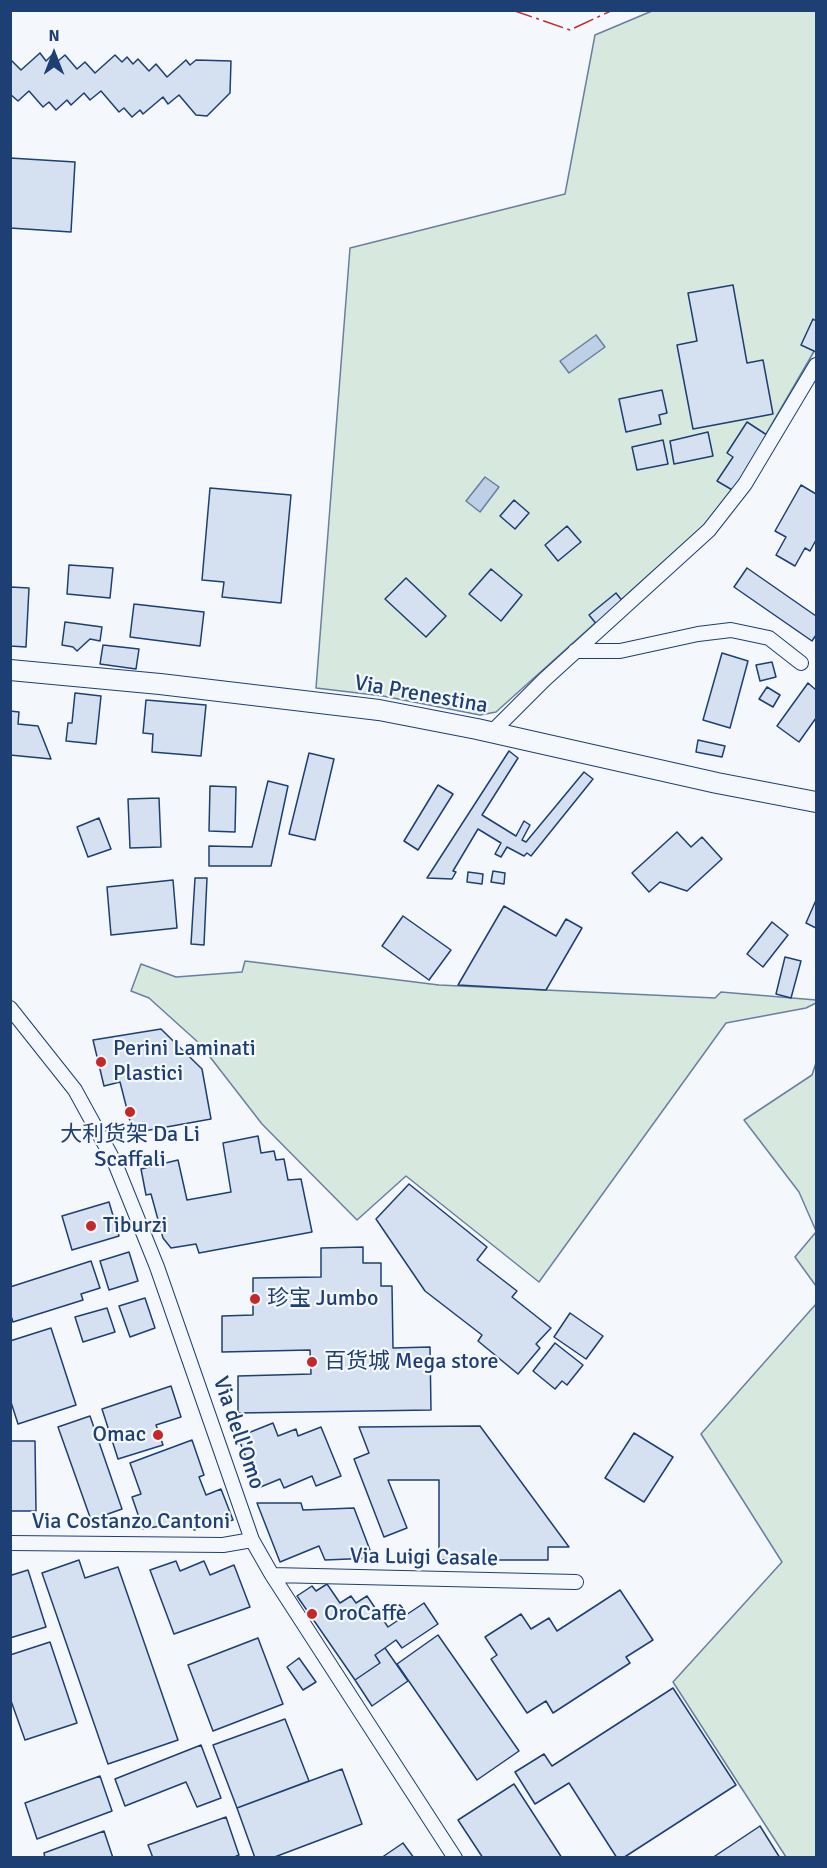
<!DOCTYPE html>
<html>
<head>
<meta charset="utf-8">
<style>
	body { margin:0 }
	#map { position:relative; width:827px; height:1868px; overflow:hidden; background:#f4f7fb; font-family:Signika,sans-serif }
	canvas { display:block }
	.frame { position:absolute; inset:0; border:12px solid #1d3f73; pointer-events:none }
	.north { position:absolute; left:24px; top:24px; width:60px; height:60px; -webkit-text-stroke:4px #f4f7fb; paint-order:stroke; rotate:0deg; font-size:16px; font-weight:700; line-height:24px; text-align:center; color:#1d3f73 }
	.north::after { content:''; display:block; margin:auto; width:21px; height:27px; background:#1d3f73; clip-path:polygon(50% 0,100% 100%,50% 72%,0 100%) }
</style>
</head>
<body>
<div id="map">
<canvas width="827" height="1868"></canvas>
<div class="frame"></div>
<div class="north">N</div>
</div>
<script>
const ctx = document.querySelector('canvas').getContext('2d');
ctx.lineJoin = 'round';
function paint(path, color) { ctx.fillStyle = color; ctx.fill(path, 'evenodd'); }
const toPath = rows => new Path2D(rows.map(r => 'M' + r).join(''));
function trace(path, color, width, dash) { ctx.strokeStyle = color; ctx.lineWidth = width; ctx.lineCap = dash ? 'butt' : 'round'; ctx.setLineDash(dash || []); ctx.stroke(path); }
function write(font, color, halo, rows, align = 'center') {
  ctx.font = font + ' Signika,"Noto Sans SC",sans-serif'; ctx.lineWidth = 4.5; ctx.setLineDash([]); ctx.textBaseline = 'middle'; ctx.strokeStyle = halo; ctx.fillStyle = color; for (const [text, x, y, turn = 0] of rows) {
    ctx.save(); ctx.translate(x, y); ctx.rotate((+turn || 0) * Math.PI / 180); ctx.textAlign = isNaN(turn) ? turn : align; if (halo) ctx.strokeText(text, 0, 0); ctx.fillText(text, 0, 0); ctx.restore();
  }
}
const green = toPath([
	[652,11,816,11,816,348,729,498,712,518,496,712,480,715,383,696,316,688,350,248,565,194,595,35,652,11],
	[245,961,439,985,715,998,721,992,816,1000,816,1003,806,1008,726,1023,539,1282,406,1176,357,1220,262,1124,200,1044,149,998,131,991,141,964,176,977,242,972,245,961],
	[816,1063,816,1231,799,1192,744,1120,812,1075,816,1063],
	[816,1232,816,1286,795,1257,816,1232],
	[816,1304,816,1857,786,1857,673,1682,782,1562,701,1434,816,1304]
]);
const water = toPath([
	[596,335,605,347,569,373,560,361,596,335],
	[485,477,499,487,480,512,466,501,485,477]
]);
const building = toPath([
	[40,53,46,61,52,55,58,61,65,55,77,69,85,62,95,73,115,55,122,62,127,57,133,64,138,59,149,71,156,64,167,77,186,60,190,65,196,60,231,61,230,93,207,116,196,115,179,95,168,104,163,97,143,114,140,110,132,117,124,108,119,112,101,91,90,100,84,93,71,105,67,100,56,110,49,102,43,107,29,91,18,101,10,94,10,59,21,70,40,53],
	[10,158,75,162,71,232,10,228,10,158],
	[733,285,747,363,763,360,773,414,693,429,677,345,697,341,688,293,733,285],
	[813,319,816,321,816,352,801,345,813,319],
	[662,390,667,413,659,415,661,424,626,432,619,399,662,390],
	[747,422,770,437,734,491,717,481,733,457,727,453,747,422],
	[708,432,713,456,674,464,670,441,708,432],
	[663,440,668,464,637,470,632,447,663,440],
	[801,485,816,494,816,540,810,551,805,548,795,566,776,555,786,537,775,531,801,485],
	[210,488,291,495,281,603,222,597,224,582,202,580,210,488],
	[514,500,529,513,515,529,500,516,514,500],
	[567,526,581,542,558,561,545,545,567,526],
	[69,565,113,568,110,598,67,594,69,565],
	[747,568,816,616,816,635,812,641,734,587,747,568],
	[491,569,522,595,501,621,469,594,491,569],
	[406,578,446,616,426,637,385,599,406,578],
	[11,587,29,588,26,647,10,646,11,587],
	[616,593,624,603,598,626,589,615,616,593],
	[134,604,204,612,200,646,130,637,134,604],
	[65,622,102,627,100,641,90,639,77,651,73,647,62,645,65,622],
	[103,645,139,649,136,669,100,664,103,645],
	[722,653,748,661,730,728,703,720,722,653],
	[772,662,776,677,760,681,756,665,772,662],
	[808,683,816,690,816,718,799,742,777,726,808,683],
	[767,687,780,695,773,707,759,699,767,687],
	[75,693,101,696,96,744,66,741,68,723,72,723,75,693],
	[146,700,206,705,201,756,152,752,153,734,143,733,146,700],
	[10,711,19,712,18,724,38,726,51,759,10,755,10,711],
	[698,740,725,746,722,757,696,752,698,740],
	[509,751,518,758,482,815,516,836,524,821,530,825,522,840,526,842,584,772,593,779,531,856,527,853,524,856,507,847,501,857,495,854,501,843,478,829,453,871,456,872,452,879,427,878,509,751],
	[309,753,334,759,315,840,289,834,309,753],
	[268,781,288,786,271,866,209,866,209,846,252,847,268,781],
	[438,785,453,794,418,850,404,841,438,785],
	[210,786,236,787,235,832,209,831,210,786],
	[159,798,161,847,130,848,128,799,159,798],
	[99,818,111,849,88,857,77,827,99,818],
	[677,832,691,847,702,837,722,859,687,891,660,882,649,892,632,873,677,832],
	[493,871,505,873,504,884,491,882,493,871],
	[468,872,483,874,482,884,467,882,468,872],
	[195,878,207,878,204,945,191,944,195,878],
	[173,880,177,928,111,935,107,887,173,880],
	[816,900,816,928,806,923,816,900],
	[504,906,556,936,566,919,582,928,546,990,458,985,504,906],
	[403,916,451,950,429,980,382,946,403,916],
	[772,922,788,935,763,967,747,954,772,922],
	[785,957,801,961,791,998,776,994,785,957],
	[161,1029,202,1069,211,1119,133,1133,120,1082,104,1086,93,1040,161,1029],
	[258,1136,261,1153,274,1151,276,1160,284,1159,288,1180,301,1179,312,1232,199,1253,196,1244,171,1248,163,1238,151,1194,146,1195,141,1169,178,1160,187,1200,231,1192,223,1143,258,1136],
	[409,1184,487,1247,477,1260,517,1291,512,1297,551,1328,536,1344,540,1348,518,1374,478,1341,482,1335,425,1291,376,1219,409,1184],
	[109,1202,119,1236,72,1250,62,1216,109,1202],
	[363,1247,363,1263,381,1263,381,1286,392,1286,393,1348,430,1347,431,1410,238,1413,238,1376,311,1374,310,1350,222,1352,222,1316,253,1315,253,1278,321,1277,321,1248,363,1247],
	[129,1252,138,1281,109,1290,100,1261,129,1252],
	[91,1261,100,1288,81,1294,83,1300,13,1322,10,1313,10,1287,91,1261],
	[145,1298,155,1328,130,1337,119,1306,145,1298],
	[107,1308,115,1332,83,1342,75,1317,107,1308],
	[570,1313,603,1336,586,1359,554,1337,570,1313],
	[51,1328,76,1405,18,1424,10,1399,10,1341,51,1328],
	[555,1343,583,1365,567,1385,562,1381,555,1389,533,1371,555,1343],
	[171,1386,181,1417,156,1425,163,1445,118,1459,102,1409,171,1386],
	[90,1416,122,1509,91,1520,58,1427,90,1416],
	[273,1423,278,1436,296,1429,298,1436,321,1427,341,1476,316,1486,312,1476,284,1488,280,1479,258,1488,238,1437,273,1423],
	[480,1426,569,1547,548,1547,548,1560,439,1560,439,1480,388,1480,407,1528,384,1537,354,1459,369,1453,359,1427,480,1426],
	[634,1433,673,1457,644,1502,605,1478,634,1433],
	[192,1440,204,1475,199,1477,206,1495,221,1489,233,1520,194,1530,190,1521,143,1529,132,1497,141,1494,130,1463,192,1440],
	[10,1441,35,1441,36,1511,10,1511,10,1441],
	[257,1503,301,1503,303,1510,354,1508,373,1558,325,1560,319,1546,280,1562,257,1503],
	[79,1560,85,1578,118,1567,178,1740,108,1764,42,1573,79,1560],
	[176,1561,180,1571,204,1561,210,1575,234,1565,250,1607,174,1634,150,1570,176,1561],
	[10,1570,12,1575,28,1570,46,1627,10,1638,10,1570],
	[327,1584,340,1603,351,1596,356,1603,367,1596,388,1627,424,1603,438,1624,402,1648,396,1640,375,1655,380,1663,355,1680,297,1596,312,1586,316,1591,327,1584],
	[620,1590,653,1640,626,1657,630,1663,553,1713,546,1701,527,1713,491,1659,497,1655,485,1637,521,1614,531,1629,549,1618,557,1631,620,1590],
	[438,1635,519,1751,477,1780,397,1664,438,1635],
	[258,1638,283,1704,213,1731,188,1665,258,1638],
	[50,1642,77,1723,25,1740,10,1698,10,1655,50,1642],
	[385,1648,408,1681,372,1706,355,1680,380,1663,375,1655,385,1648],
	[299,1658,316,1682,303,1690,287,1667,299,1658],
	[673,1688,736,1785,623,1858,617,1858,569,1783,535,1804,515,1772,544,1754,552,1766,673,1688],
	[285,1719,309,1781,237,1808,213,1745,285,1719],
	[201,1745,221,1798,197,1807,186,1782,125,1806,115,1779,201,1745],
	[342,1769,362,1824,272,1858,255,1858,237,1808,342,1769],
	[100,1776,112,1811,37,1839,25,1803,100,1776],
	[514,1784,562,1858,483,1858,458,1820,514,1784],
	[226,1817,239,1855,232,1858,153,1858,148,1845,226,1817],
	[760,1826,780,1858,712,1858,760,1826],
	[104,1831,113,1858,45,1858,44,1853,104,1831],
	[403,1843,414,1858,381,1858,403,1843]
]);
const minor = toPath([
	[575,651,620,651,698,634,731,630,769,638,801,663],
	[492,732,544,680,709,530,745,484,816,365],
	[10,1008,75,1090,115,1163,157,1267,252,1540,272,1575,455,1858],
	[10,1543,223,1545,252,1540],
	[272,1575,576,1582]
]);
const secondary = toPath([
	[10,670,160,684,379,710,477,729,717,783,816,802]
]);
const power = toPath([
	[512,10,570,30,613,10]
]);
const markers = [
	[101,1062,6,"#c62828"],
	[130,1112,6,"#c62828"],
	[91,1226,6,"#c62828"],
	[255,1299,6,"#c62828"],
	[312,1362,6,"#c62828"],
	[158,1435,6,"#c62828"],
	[312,1614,6,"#c62828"]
];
const streetNames = [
	["Via Prenestina",421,695,10],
	["Via dell'Omo",238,1433,71],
	["Via Costanzo Cantoni",131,1522],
	["Via Luigi Casale",424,1558,1]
];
const poiNames = [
	["Perini Laminati",113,1049],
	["Plastici",113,1074],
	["大利货架 Da Li",130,1135,"center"],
	["Scaffali",130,1160,"center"],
	["Tiburzi",103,1226],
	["珍宝 Jumbo",267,1299],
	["百货城 Mega store",324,1362],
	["Omac",146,1435,"right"],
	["OroCaffè",324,1614]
];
paint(green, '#d7e8df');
trace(green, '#687fa3', 1.5);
paint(water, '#bed0e5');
trace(water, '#687fa3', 1.5);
paint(building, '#d5e0f0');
trace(building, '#1d3f73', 1.5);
trace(minor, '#1d3f73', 16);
trace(secondary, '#1d3f73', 22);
trace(minor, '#f4f7fb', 14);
trace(secondary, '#f4f7fb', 20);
trace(power, '#c62828', 1.5, [21, 4.5, 3, 4.5]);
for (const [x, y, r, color] of markers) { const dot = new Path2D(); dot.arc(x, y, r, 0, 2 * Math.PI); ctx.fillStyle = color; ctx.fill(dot); trace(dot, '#f4f7fb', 2); }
write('22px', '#1d3f73', '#f4f7fb', streetNames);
write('22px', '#1d3f73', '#f4f7fb', poiNames, 'left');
</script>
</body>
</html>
